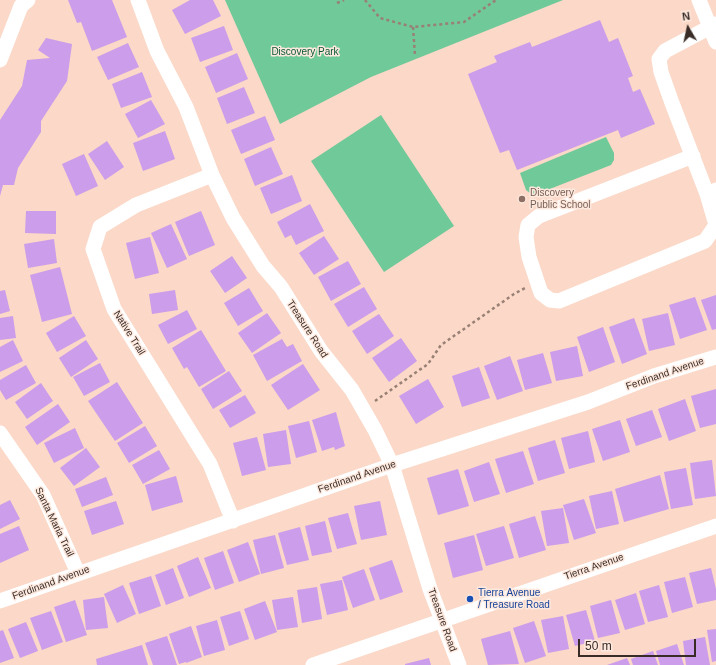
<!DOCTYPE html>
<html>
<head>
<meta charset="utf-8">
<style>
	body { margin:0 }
	#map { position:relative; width:716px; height:665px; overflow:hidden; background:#fbd8c7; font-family:Arial,sans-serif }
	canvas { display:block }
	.north { position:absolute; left:668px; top:8px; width:40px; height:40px; -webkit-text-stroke:3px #fee9df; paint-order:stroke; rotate:351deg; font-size:11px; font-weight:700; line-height:16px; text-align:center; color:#392c26 }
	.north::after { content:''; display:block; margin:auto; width:14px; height:18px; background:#392c26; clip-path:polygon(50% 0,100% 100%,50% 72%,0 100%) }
	.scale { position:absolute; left:578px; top:639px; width:118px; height:18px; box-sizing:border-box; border:2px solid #392c26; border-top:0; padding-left:5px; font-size:12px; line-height:14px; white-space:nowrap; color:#392c26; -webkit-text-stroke:3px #fee9df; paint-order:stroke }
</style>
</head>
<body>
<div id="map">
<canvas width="716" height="665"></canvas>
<div class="north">N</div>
<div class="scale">50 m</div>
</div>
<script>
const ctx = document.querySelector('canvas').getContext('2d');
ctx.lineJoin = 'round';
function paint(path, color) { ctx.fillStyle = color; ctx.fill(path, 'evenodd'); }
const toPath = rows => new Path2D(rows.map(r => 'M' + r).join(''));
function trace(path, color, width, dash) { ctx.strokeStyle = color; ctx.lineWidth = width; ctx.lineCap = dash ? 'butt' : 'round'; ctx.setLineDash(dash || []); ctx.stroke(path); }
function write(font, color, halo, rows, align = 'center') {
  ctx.font = font + ' Arial,sans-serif'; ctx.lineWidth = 3; ctx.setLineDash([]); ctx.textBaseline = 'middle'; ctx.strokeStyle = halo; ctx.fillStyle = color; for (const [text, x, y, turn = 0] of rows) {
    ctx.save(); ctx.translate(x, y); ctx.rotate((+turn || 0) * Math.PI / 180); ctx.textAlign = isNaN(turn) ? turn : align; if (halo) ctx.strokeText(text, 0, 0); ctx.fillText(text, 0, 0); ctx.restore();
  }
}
const green = toPath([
	[225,0,563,0,371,77,280,124],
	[381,115,454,226,384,272,311,161],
	[606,137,614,153,614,160,611,165,537,194,531,194,526,190,520,173]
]);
const building = toPath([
	[68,0,112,0,127,37,92,51,81,22,77,23],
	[190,0,213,0,221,16,185,34,172,10],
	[600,20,609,42,618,38,633,76,628,78,633,92,640,89,655,124,621,138,618,130,517,170,509,150,500,153,468,74,497,62,494,56,530,42,532,47],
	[224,26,233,50,200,62,191,38],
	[46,38,72,44,67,81,41,121,41,132,18,168,14,185,3,185,0,196,0,120,22,86,27,60,50,58,38,50],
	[128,43,139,67,108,80,97,57],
	[237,53,248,79,216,93,205,67],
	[142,72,152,97,121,108,112,84],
	[244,87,255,113,227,124,217,98],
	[151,100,165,124,138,138,125,114],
	[265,116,275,140,241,154,231,130],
	[165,131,175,159,143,171,133,143],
	[107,141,124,167,105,180,88,154],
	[271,147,283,174,255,186,244,159],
	[84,154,98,186,76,196,62,164],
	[292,175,302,201,271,214,260,188],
	[310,204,324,231,296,245,291,235,285,238,277,222],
	[26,211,56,211,56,234,25,233],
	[201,211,215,245,189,256,175,222],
	[171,224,187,259,167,268,151,233],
	[324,236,339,259,314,275,299,253],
	[150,237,159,273,135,279,126,243],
	[54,239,57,263,28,268,24,244],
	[232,256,247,278,225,293,210,271],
	[348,261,361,284,331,301,318,277],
	[60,267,72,314,42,322,30,275],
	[364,287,377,309,348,327,334,304],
	[249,288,263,311,238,326,224,303],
	[5,290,10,311,0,314,0,291],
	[175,290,178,310,152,314,149,294],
	[716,295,716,329,712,330,701,300],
	[695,297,707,330,680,339,669,305],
	[187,310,197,329,168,344,158,325],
	[267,313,281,333,252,353,238,333],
	[668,313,675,345,649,351,642,319],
	[379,314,394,336,367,354,352,331],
	[13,316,16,338,0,340,0,318],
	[74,316,86,336,57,352,46,333],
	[634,318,647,354,622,364,609,327],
	[603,327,615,362,589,372,577,337],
	[201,330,226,371,199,387,187,367,184,369,172,348],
	[401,338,417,361,389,382,372,358],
	[282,339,287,347,293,344,302,361,267,381,253,355],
	[13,340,23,361,0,372,0,347],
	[86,340,98,359,71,377,59,358],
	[577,346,583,376,556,381,550,352],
	[543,353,552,383,525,390,517,360],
	[510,356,523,391,497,400,484,366],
	[100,363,110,382,84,396,73,377],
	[303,364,320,390,288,410,271,385],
	[26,365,36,383,6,400,0,390,0,380],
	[479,367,490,398,462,407,452,376],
	[229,371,242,391,213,409,201,389],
	[428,379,444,407,416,424,399,396],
	[117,382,143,423,115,441,88,401],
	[41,383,53,401,27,419,15,402],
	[716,389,716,424,700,428,691,396],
	[245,395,256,413,230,428,219,410],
	[685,399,696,431,669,441,658,409],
	[58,404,70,422,37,445,25,427],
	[652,410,662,437,636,446,626,419],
	[336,412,345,446,335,450,334,447,322,451,312,420],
	[620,420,630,452,603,461,592,429],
	[309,421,317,452,296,458,288,426],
	[145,426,157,446,129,463,117,443],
	[75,428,84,448,54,463,44,443],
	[286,430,291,464,268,467,263,434],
	[588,431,595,462,569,469,561,438],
	[257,437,266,470,242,476,233,443],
	[555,440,565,473,538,481,528,448],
	[86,448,100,467,74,486,60,468],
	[159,450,170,469,143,484,132,465],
	[523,451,534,484,506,493,495,459],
	[712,460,716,496,695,499,690,463],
	[489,462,500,494,474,502,464,471],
	[686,468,693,505,671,509,664,472],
	[458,469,469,506,438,515,427,478],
	[660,475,669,509,624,522,615,489],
	[176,476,183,502,152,511,145,485],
	[106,477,113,495,82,507,75,489],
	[612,491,619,524,596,529,589,496],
	[584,499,596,533,574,540,563,505],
	[10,500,20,519,0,529,0,505],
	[116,501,124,524,92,535,84,511],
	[380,501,387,535,361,540,354,506],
	[563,508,569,543,547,546,541,511],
	[348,513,357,544,337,549,328,518],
	[535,516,546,550,519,558,509,524],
	[325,521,332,552,312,556,305,526],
	[19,526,29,550,0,563,0,534],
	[504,526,514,558,486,566,476,534],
	[300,527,309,560,287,565,278,533],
	[275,535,284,568,261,574,253,540],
	[474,535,483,570,453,578,444,543],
	[248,542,260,574,239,582,227,550],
	[223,551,234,583,215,590,204,558],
	[198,557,211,588,189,597,177,566],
	[392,560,403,592,380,600,369,568],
	[173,568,184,598,166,605,155,575],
	[711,568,716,589,716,600,697,604,689,573],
	[364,569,375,600,353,608,342,577],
	[151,576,161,606,139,614,129,583],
	[685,577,693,607,672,613,664,582],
	[342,580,348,610,327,615,320,584],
	[123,585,136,614,117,623,104,594],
	[659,585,668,617,648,622,639,591],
	[317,587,322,619,302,623,297,590],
	[636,593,645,624,625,630,615,600],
	[104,597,108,628,86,630,83,600],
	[293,597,298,627,277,630,272,600],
	[75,600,87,635,66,642,54,607],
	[611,600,620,633,598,638,590,606],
	[265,601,277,632,255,640,244,609],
	[586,610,595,641,575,646,566,615],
	[51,611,63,642,42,650,30,618],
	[240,611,249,639,229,646,220,617],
	[563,616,569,649,548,653,541,620],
	[217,620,225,650,204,656,196,626],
	[534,621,546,656,525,663,513,628],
	[26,622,38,651,20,658,8,629],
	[191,626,202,657,186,663,186,662,179,664,169,634],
	[716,629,716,661,712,662,707,630],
	[3,630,14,658,0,663,0,631],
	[510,631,519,664,488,665,481,639],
	[167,636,177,665,153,665,145,643],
	[705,637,710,665,686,665,683,641],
	[677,644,684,665,660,665,656,651],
	[142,645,148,665,97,665,96,659],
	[653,651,658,665,633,665,631,659],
	[429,658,431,665,405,665,405,664],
	[627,658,630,665,607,665]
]);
const path = toPath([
	[365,0,380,18,413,27,464,22,496,0],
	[337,3,344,0],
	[413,27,415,56],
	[375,401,428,364,441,345,514,294,525,288]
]);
const minor = toPath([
	[138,0,157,51,186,107,212,175,233,218,263,266,281,287,321,351,352,390,375,430,392,465,430,589,459,665],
	[699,0,716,42],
	[716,24,665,51,659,59,661,72,672,103,707,194,716,190],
	[0,60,21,6,28,0],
	[693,156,539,216,528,225,526,237,529,257,541,293,550,300,559,301,705,241,716,225,707,194],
	[212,175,136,205,100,227,93,249,114,309,210,464,233,521],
	[0,433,43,495,78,573],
	[0,601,392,465,588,402,654,376,716,357],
	[313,665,716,526]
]);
const markers = [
	[522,199,4,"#8d6e63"],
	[470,599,4,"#1a4fb4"]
];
const parkNames = [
	["Discovery Park",305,52]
];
const educationNames = [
	["Discovery",530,193],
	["Public School",530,205]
];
const streetNames = [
	["Treasure Road",307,329,57],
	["Native Trail",129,333,58],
	["Ferdinand Avenue",665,374,-19],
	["Ferdinand Avenue",357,477,-19],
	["Santa Maria Trail",54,522,64],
	["Tierra Avenue",594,567,-19],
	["Ferdinand Avenue",51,583,-20],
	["Treasure Road",442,620,70]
];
const transitNames = [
	["Tierra Avenue",478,593],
	["/ Treasure Road",478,605]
];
paint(green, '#70c999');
paint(building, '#cb9dea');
trace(path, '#988075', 2.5, [3, 3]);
trace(minor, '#fff', 15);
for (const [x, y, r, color] of markers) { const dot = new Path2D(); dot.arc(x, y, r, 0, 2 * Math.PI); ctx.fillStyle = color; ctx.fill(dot); trace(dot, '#fee9df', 1.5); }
write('10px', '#085635', '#fee9df', parkNames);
write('10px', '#785e54', '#fee9df', educationNames, 'left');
write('10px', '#392c26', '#fee9df', streetNames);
write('10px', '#164399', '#fee9df', transitNames, 'left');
</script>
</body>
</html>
